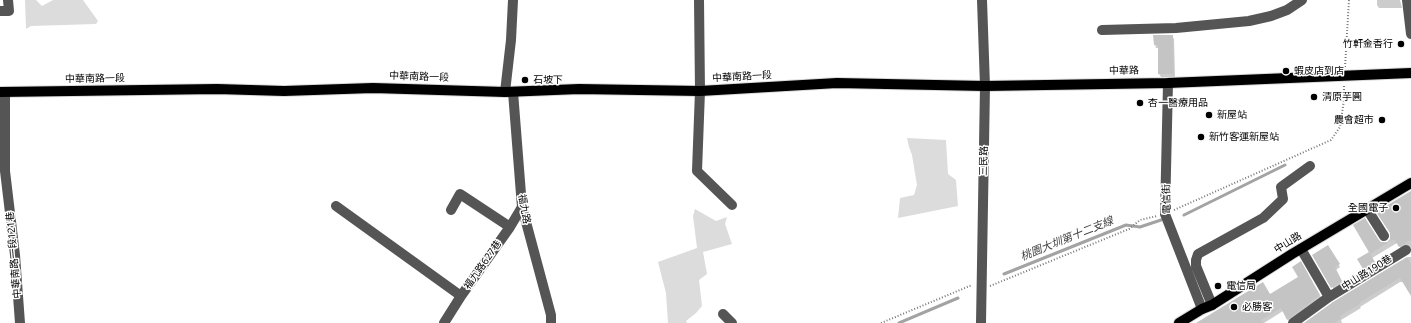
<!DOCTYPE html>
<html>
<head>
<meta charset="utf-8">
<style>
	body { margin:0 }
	canvas { display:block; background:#fff }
</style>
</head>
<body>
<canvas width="1411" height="323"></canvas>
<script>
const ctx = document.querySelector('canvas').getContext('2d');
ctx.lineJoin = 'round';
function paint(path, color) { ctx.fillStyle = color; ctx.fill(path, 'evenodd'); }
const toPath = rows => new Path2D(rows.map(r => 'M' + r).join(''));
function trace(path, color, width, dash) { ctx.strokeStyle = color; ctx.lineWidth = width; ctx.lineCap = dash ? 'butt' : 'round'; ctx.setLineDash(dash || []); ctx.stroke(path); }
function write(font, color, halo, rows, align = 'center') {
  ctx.font = font + ' "Noto Sans","Noto Sans TC",sans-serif'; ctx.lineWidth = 3; ctx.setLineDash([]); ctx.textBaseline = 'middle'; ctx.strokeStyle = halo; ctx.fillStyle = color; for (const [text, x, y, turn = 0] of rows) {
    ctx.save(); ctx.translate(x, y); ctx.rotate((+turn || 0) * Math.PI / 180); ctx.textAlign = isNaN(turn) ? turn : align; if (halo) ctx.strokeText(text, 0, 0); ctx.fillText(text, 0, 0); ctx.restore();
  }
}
const green = toPath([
	[25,0,36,0,42,6,53,0,83,0,98,21,96,24,31,26,26,29],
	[907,138,946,140,948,174,956,180,958,206,898,218,900,198,914,195,917,185,912,155,909,147],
	[695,209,716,221,727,217,725,224,732,244,703,252,707,274,699,280,702,306,696,313,686,321,687,323,668,323,666,293,658,262,697,248,693,216]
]);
const shadow = toPath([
	[1377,0,1400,0,1402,8,1379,8,1377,5],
	[1172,36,1174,39,1175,77,1161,77,1159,74,1159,48,1156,48,1155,45],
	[1411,192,1411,248,1409,247,1402,250,1397,243,1372,258,1376,266,1366,272,1358,259,1370,252,1381,243,1388,243,1391,239],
	[1328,246,1340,267,1336,270,1343,285,1334,290,1313,255],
	[1408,257,1411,257,1411,291,1403,282,1400,282,1360,307,1361,308,1341,320,1342,323,1306,323,1333,303],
	[1300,263,1322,299,1290,323,1283,311,1264,323,1199,323,1269,295,1299,277]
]);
const stream = toPath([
	[1184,215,1285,165],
	[1004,274,1126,225,1140,227,1161,220],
	[899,323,958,298]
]);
const building = toPath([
	[1153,35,1173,35,1174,74,1158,74,1158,45,1154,45],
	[1411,191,1411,240,1399,247,1394,239,1370,254,1353,225,1365,218,1379,240,1381,242,1387,242,1390,239,1390,233,1376,212],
	[1328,245,1340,264,1335,267,1342,281,1331,288,1312,255],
	[1369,252,1375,262,1363,269,1357,259],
	[1407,257,1411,264,1411,296,1400,278,1398,279,1359,303,1360,304,1340,316,1341,319,1334,323,1304,323,1333,302],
	[1301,261,1320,295,1287,320,1281,308,1261,320,1263,323,1196,323,1263,282,1270,294,1298,277,1292,267]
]);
const path = toPath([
	[1345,67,1349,0],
	[1174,210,1331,140,1340,127,1344,100,1344,85],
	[990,286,1129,229,1140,220,1157,216],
	[881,323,972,285]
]);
const minor = toPath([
	[699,0,700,91,697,171,732,205],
	[1407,0,1411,34],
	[0,11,9,11,8,0],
	[1102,30,1176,28,1249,21,1271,16,1287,10,1302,0],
	[1168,83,1165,214,1202,309],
	[5,92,5,171,15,255,20,323],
	[505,92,511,40,513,0],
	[513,92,522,207,551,315,551,323],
	[336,206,461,296],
	[1367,209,1384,236],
	[451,210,460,194,510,227],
	[1301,249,1329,297],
	[1212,305,1196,266,1196,260,1198,254,1263,218,1283,199,1281,187,1310,166],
	[723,314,732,323],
	[444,323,461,296,510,227,522,207],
	[981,323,985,86,982,0],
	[1293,323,1329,297,1406,250]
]);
const major = toPath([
	[0,92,217,89,284,91,373,88,505,92,579,89,700,91,837,83,985,86,1168,83,1411,73],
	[1179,323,1202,309,1212,305,1292,254,1411,183]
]);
const markers = [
	[1401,44,4,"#000"],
	[1286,71,4,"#000"],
	[525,80,4,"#000"],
	[1314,97,4,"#000"],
	[1140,103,4,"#000"],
	[1209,115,4,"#000"],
	[1382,120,4,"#000"],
	[1201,137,4,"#000"],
	[1396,208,4,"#000"],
	[1218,286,4,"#000"],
	[1234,307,4,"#000"]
];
const poiNames = [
	["竹軒金香行",1393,44,"right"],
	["蝦皮店到店",1294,71],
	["石坡下",533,80],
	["清原芋圓",1322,97],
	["杏一醫療用品",1148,103],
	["新屋站",1217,115],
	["農會超市",1374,120,"right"],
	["新竹客運新屋站",1209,137],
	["全國電子",1388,208,"right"],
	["電信局",1226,286],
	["必勝客",1242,307]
];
const streetNames = [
	["中華路",1124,71,-1],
	["中華南路一段",419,77,2],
	["中華南路一段",742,77,-3],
	["中華南路一段",95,79,-1],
	["三民路",984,161,-89],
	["電信街",1167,199,-92],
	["福九路",524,209,80],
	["中山路",1288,243,-32],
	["中華南路一段121巷",14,255,-95],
	["福九路627巷",483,265,-55],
	["中山路190巷",1367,273,-32]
];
const waterNames = [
	["桃園大圳第十二支線",1067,239,-22]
];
paint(green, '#dcdcdc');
paint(shadow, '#0003');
trace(stream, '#a3a3a3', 3);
paint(building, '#c4c4c4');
trace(major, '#dbdbdb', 12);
trace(path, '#777', 2, [1, 2]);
trace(minor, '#555', 10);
trace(major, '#000', 10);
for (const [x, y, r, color] of markers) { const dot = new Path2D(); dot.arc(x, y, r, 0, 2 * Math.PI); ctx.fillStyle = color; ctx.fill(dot); trace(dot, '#fff', 1.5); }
write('10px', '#000', '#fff', poiNames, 'left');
write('10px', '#000', '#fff', streetNames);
write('italic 11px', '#444', '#fff', waterNames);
</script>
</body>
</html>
